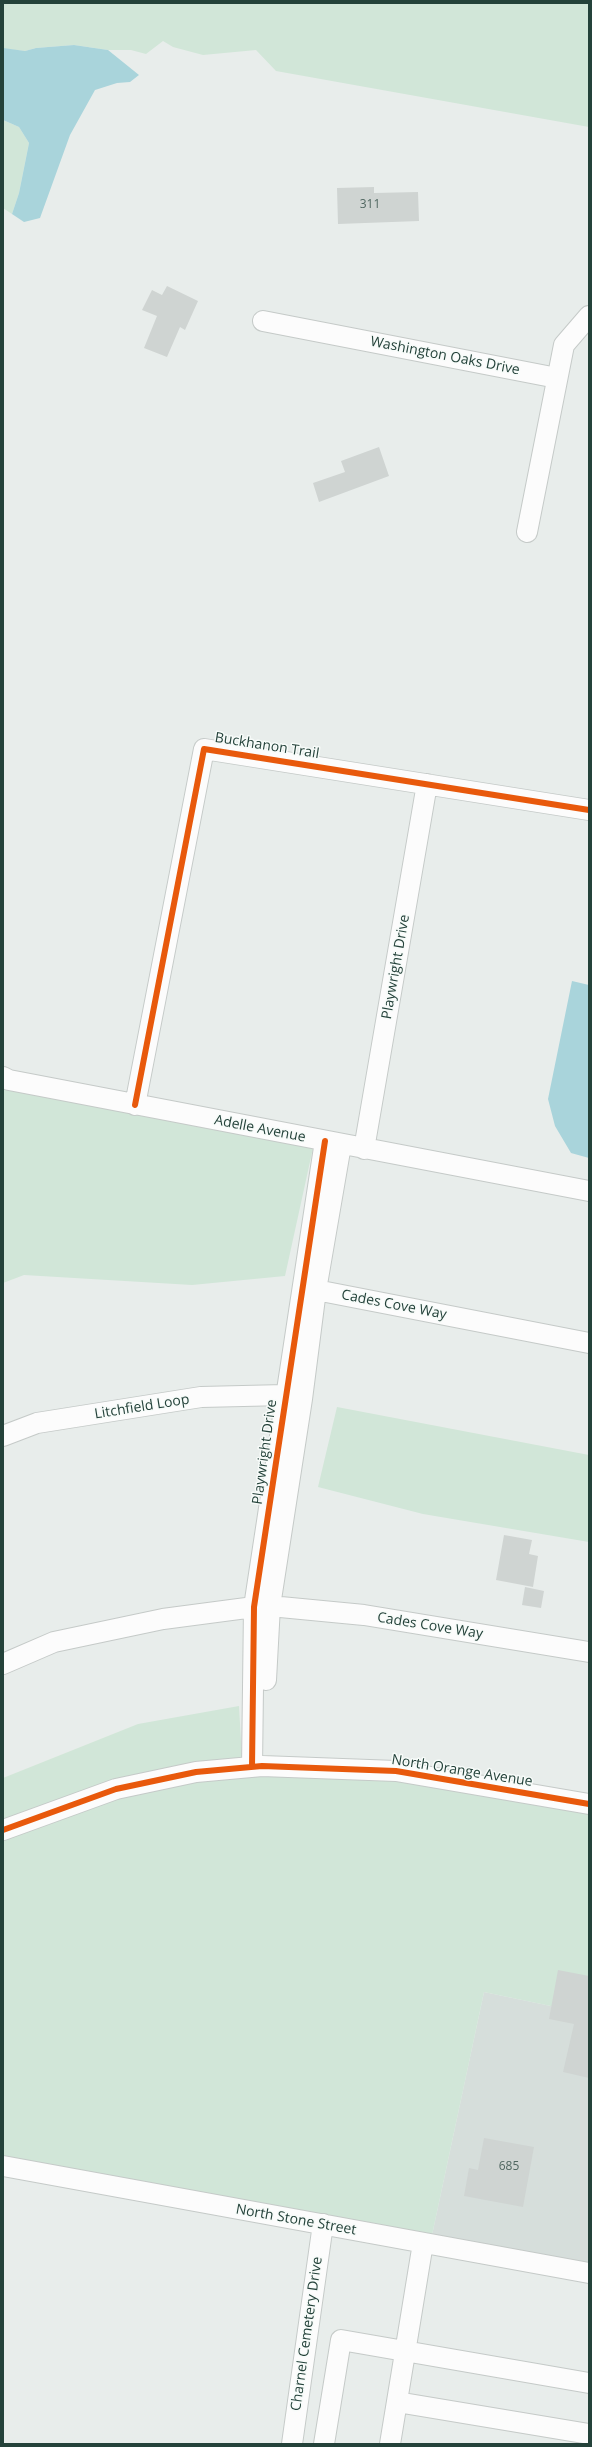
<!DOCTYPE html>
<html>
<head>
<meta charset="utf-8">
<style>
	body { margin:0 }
	#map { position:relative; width:592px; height:2447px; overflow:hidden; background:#e8edeb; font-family:"Open Sans",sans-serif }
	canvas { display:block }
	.frame { position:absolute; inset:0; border:4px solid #24423a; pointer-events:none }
</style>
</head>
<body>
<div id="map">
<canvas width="592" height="2447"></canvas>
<div class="frame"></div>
</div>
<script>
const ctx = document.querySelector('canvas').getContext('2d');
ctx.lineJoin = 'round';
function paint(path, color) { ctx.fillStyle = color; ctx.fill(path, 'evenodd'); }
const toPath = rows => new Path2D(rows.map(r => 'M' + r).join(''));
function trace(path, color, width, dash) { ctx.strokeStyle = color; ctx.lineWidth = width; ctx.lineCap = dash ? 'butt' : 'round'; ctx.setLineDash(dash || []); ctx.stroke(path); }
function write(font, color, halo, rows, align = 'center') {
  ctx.font = font + ' "Open Sans",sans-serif'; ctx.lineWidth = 3; ctx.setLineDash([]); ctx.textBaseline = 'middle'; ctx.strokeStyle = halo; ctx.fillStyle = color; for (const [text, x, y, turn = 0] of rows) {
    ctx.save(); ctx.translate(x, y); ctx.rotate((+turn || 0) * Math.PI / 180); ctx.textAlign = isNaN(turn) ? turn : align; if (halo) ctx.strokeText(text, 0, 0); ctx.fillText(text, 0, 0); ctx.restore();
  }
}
const built = toPath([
	[484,1992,589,2014,589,2264,432,2235]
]);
const green = toPath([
	[3,3,589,3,589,127,276,71,256,50,203,55,173,47,163,41,146,54,131,50,108,50,74,45,36,48,25,51,3,49],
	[3,120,19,127,29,143,19,193,12,214,3,208],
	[3,1087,313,1148,285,1276,192,1285,24,1275,3,1283],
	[337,1407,589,1455,589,1542,423,1514,318,1487],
	[239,1706,242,1759,3,1820,3,1778,138,1724],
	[262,1775,395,1780,589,1814,589,2014,484,1992,432,2235,3,2157,3,1840,120,1798,199,1781]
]);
const water = toPath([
	[74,45,108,50,139,75,130,82,117,83,95,90,70,135,40,218,24,222,12,214,19,193,29,143,19,127,3,120,3,48,25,51,36,48],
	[572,981,589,985,589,1158,571,1153,555,1126,548,1099]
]);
const building = toPath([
	[374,187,374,193,418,192,419,221,338,224,337,188],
	[167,286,198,301,185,330,180,327,167,357,144,348,157,316,142,310,152,290,162,295],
	[379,447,389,476,319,502,313,483,345,472,341,461],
	[504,1535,532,1540,529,1554,538,1556,533,1587,496,1580],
	[525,1587,544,1591,541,1608,522,1605],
	[558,1970,589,1976,589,2078,563,2072,574,2024,549,2019],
	[484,2138,534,2147,523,2207,464,2196,469,2168,478,2170]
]);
const minor = toPath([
	[263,321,557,378],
	[527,532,564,345,589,316],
	[3,1077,9,1080,589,1191],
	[135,1105,204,749,589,810],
	[364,1149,427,784],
	[316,1290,589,1343],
	[3,1436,37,1423,201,1397,285,1395,298,1398],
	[270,1606,364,1615,589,1652],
	[3,1664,54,1642,163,1619,254,1607],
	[266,1680,270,1606,302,1399,316,1290,341,1145],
	[252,1767,254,1607,325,1141],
	[3,1830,116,1789,196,1772,262,1766,396,1771,589,1804],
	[3,2166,589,2273],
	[397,2402,589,2434],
	[292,2444,323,2224],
	[324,2444,341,2340,589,2383],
	[390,2444,423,2243]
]);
const cycleway = toPath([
	[135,1105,204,749,589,810],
	[252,1767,254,1607,325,1141],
	[3,1830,116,1789,196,1772,262,1766,396,1771,589,1804]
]);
const numberNames = [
	["311",370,205],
	["685",509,2167]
];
const streetNames = [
	["Washington Oaks Drive",445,356,11],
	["Buckhanon Trail",267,746,9],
	["Playwright Drive",396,967,-80],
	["Adelle Avenue",260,1129,11],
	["Cades Cove Way",394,1305,11],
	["Litchfield Loop",142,1407,-9],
	["Playwright Drive",265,1452,-82],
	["Cades Cove Way",430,1626,9],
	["North Orange Avenue",462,1771,9],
	["North Stone Street",296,2220,10],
	["Charnel Cemetery Drive",307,2334,-82]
];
paint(built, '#d6dedb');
paint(green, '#d1e6d8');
paint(water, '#a9d4db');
paint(building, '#cfd4d2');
trace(minor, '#c5cac8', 22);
trace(minor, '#fcfcfc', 20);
trace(cycleway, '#e8590c', 6);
write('12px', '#506761', null, numberNames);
write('14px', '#24423a', '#f7fbf9', streetNames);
</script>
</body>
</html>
